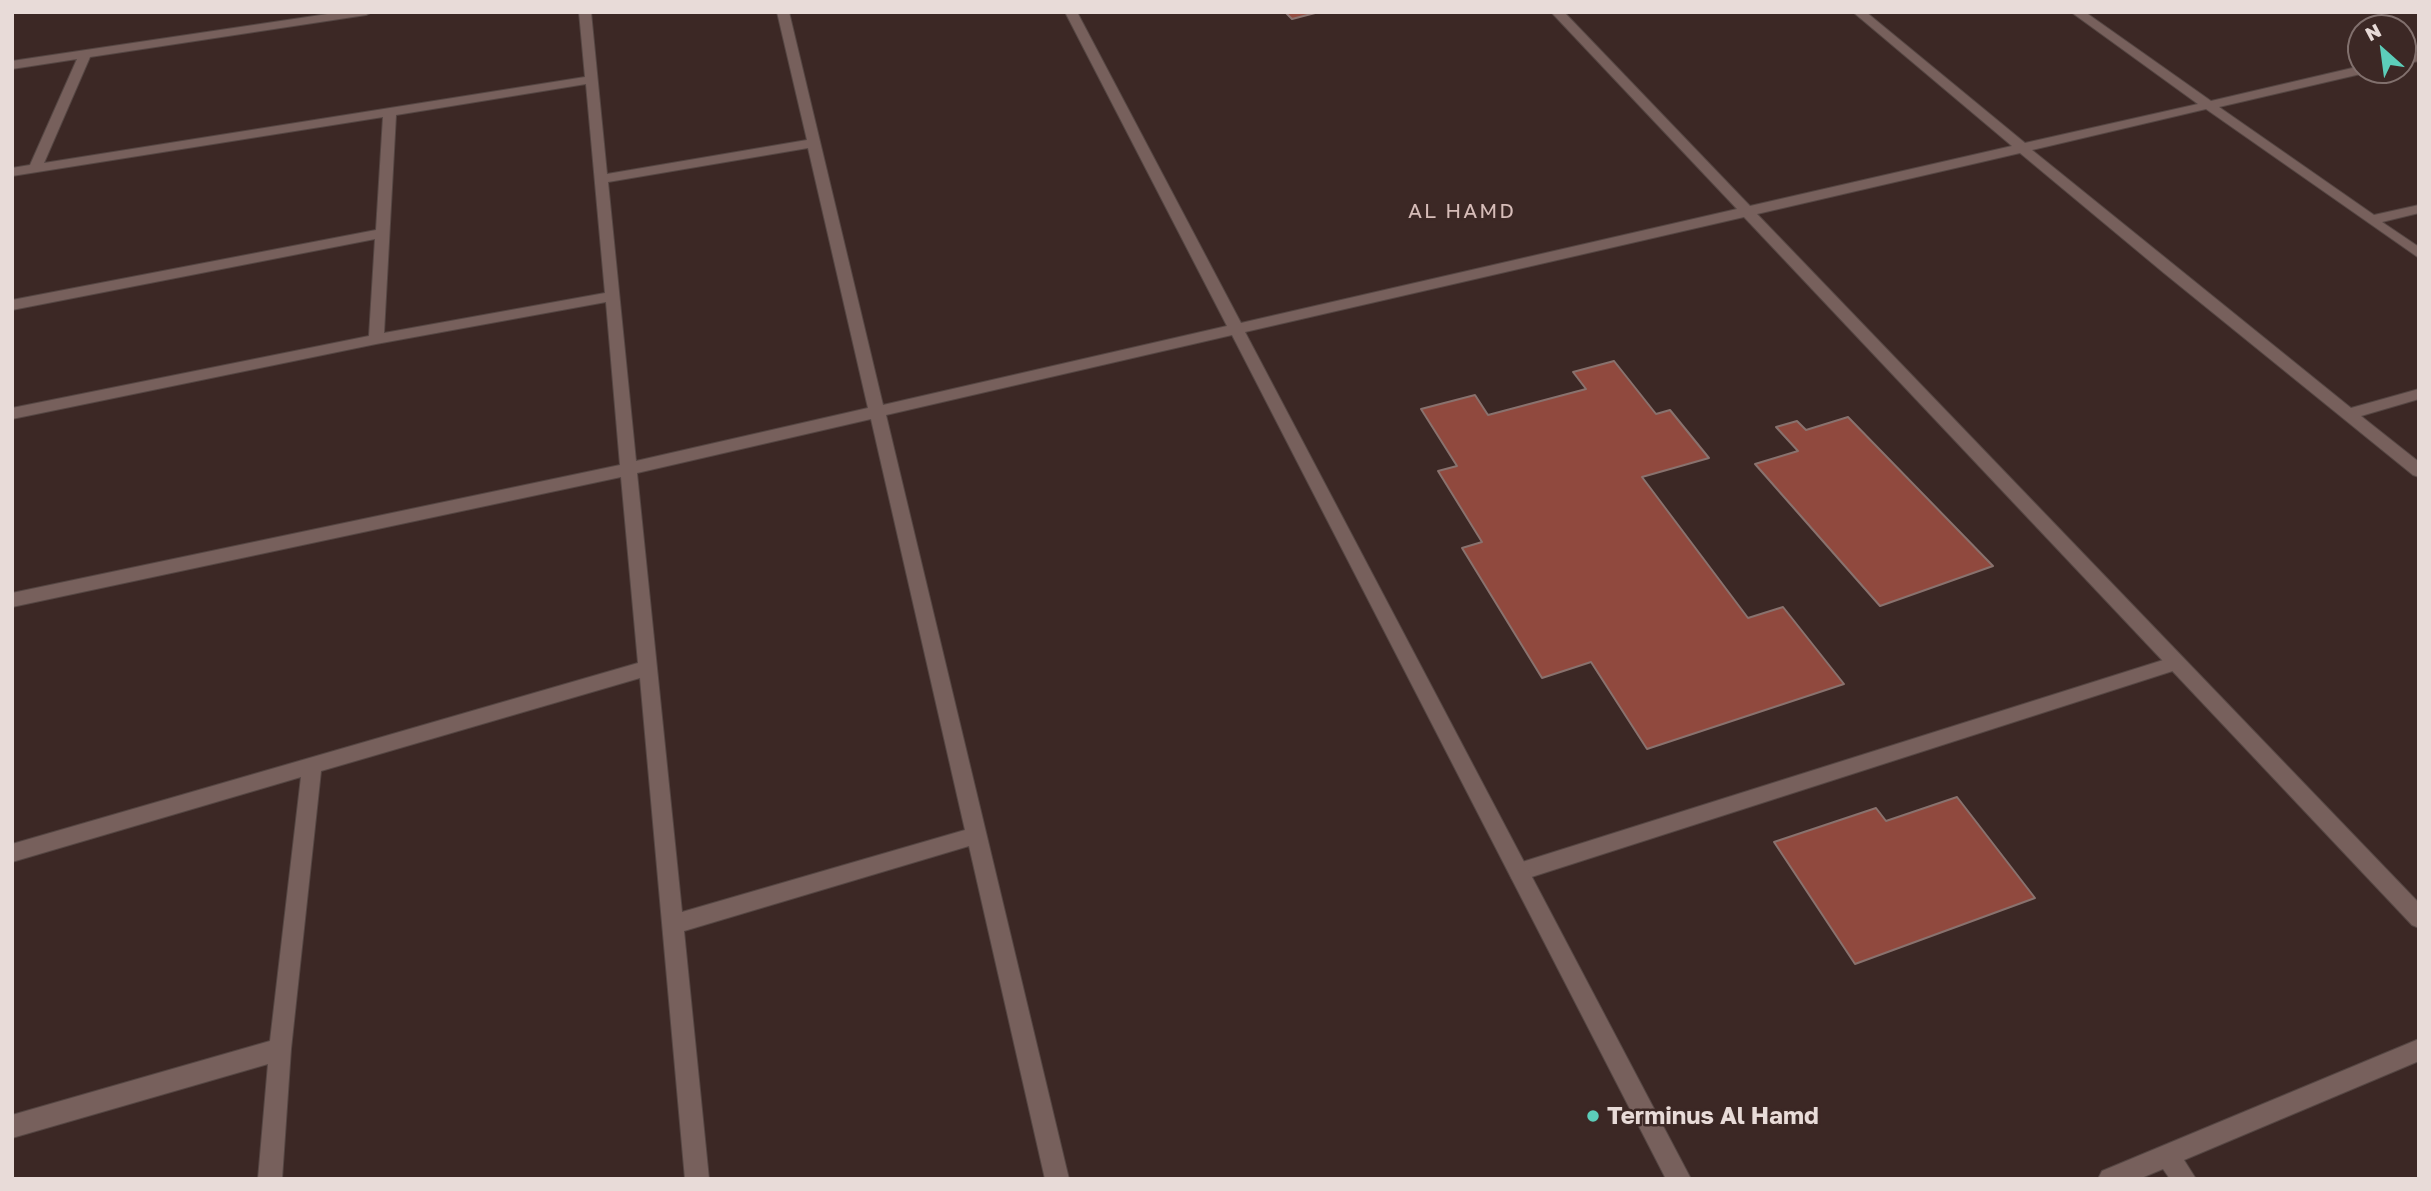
<!DOCTYPE html>
<html>
<head>
<meta charset="utf-8">
<style>
	body { margin:0 }
	#map { position:relative; width:2431px; height:1191px; overflow:hidden; background:#3c2825; font-family:"Golos Text",sans-serif }
	canvas { display:block }
	.frame { position:absolute; inset:0; border:14px solid #e8dbd8; pointer-events:none }
	.north { position:absolute; left:2347px; top:14px; width:70px; height:70px; box-sizing:border-box; background:#3c2825; border:2px solid #81706d; border-radius:50%; rotate:332deg; font-size:19px; font-weight:700; line-height:28px; text-align:center; color:#e8dbd8 }
	.north::after { content:''; display:block; margin:auto; width:24px; height:32px; background:#5cceba; clip-path:polygon(50% 0,100% 100%,50% 72%,0 100%) }
</style>
</head>
<body>
<div id="map">
<canvas width="2431" height="1191"></canvas>
<div class="frame"></div>
<div class="north">N</div>
</div>
<script>
const ctx = document.querySelector('canvas').getContext('2d');
ctx.lineJoin = 'round';
function paint(path, color) { ctx.fillStyle = color; ctx.fill(path, 'evenodd'); }
const toPath = rows => new Path2D(rows.map(r => 'M' + r).join(''));
function trace(path, color, width, dash) { ctx.strokeStyle = color; ctx.lineWidth = width; ctx.lineCap = dash ? 'butt' : 'round'; ctx.setLineDash(dash || []); ctx.stroke(path); }
function write(font, color, halo, rows, align = 'center') {
  ctx.font = font + ' "Golos Text",sans-serif'; ctx.lineWidth = 5; ctx.setLineDash([]); ctx.textBaseline = 'middle'; ctx.strokeStyle = halo; ctx.fillStyle = color; for (const [text, x, y, turn = 0] of rows) {
    ctx.save(); ctx.translate(x, y); ctx.rotate((+turn || 0) * Math.PI / 180); ctx.textAlign = isNaN(turn) ? turn : align; if (halo) ctx.strokeText(text, 0, 0); ctx.fillText(text, 0, 0); ctx.restore();
  }
}
const building = toPath([
	[1285,12,1319,12,1292,19,1285,12],
	[1614,361,1656,414,1670,410,1709,458,1642,477,1748,618,1783,607,1844,684,1647,749,1591,662,1542,678,1462,548,1482,542,1438,471,1457,466,1421,409,1475,395,1488,415,1586,389,1573,372,1614,361],
	[1848,417,1993,566,1880,606,1755,464,1798,451,1776,427,1797,421,1806,430,1848,417],
	[1957,797,2035,898,1855,964,1774,842,1876,808,1886,821,1957,797]
]);
const lane = toPath([
	[2176,656,2182,658,2185,663,2182,668,1519,881,1512,879,1509,872,1512,865,1519,863,2176,656]
]);
const street = toPath([
	[341,12,372,12,366,15,90,57,44,163,585,77,579,12,591,12,607,174,807,140,777,12,789,12,883,405,1227,326,1065,12,1077,12,1241,323,1737,209,1551,12,1564,12,1750,206,2012,146,1853,12,1866,12,2025,143,2198,104,2071,12,2085,12,2211,101,2361,66,2361,70,2367,70,2365,73,2219,107,2374,215,2419,205,2419,213,2382,222,2419,247,2419,258,2206,109,2032,150,2351,408,2419,389,2419,399,2361,416,2419,462,2419,477,2413,475,2164,273,2020,153,1757,214,2419,903,2419,928,2412,925,1744,217,1245,332,1691,1179,1666,1179,1232,335,886,415,1069,1179,1045,1179,969,846,684,931,709,1179,685,1179,640,678,321,771,291,1049,282,1179,258,1179,268,1064,12,1138,12,1115,270,1041,301,777,12,862,12,844,638,663,621,477,12,607,12,593,620,465,606,302,376,344,12,419,12,408,369,336,375,239,12,310,12,300,376,230,383,117,12,176,12,168,30,165,77,59,12,69,12,61,341,12],
	[586,84,605,293,384,333,396,115,586,84],
	[808,148,868,408,636,461,608,182,808,148],
	[871,419,965,830,682,912,637,473,871,419],
	[2419,53,2419,61,2403,64,2403,56,2419,53],
	[2419,1039,2419,1061,2184,1160,2196,1179,2170,1179,2163,1169,2139,1179,2098,1179,2102,1171,2419,1039]
]);
const markers = [
	[1593,1116,7,"#5cceba"]
];
const farQuarternames = [
	["AL HAMD",1462,211]
];
const nearPoinames = [
	["Terminus Al Hamd",1607,1116]
];
paint(building, '#90493e');
trace(building, '#89726e', 2);
trace(lane, '#554643', 2);
trace(street, '#554643', 2);
paint(lane, '#77605c');
paint(street, '#77605c');
for (const [x, y, r, color] of markers) { const dot = new Path2D(); dot.arc(x, y, r, 0, 2 * Math.PI); ctx.fillStyle = color; ctx.fill(dot); trace(dot, '#3c2825', 2.5); }
ctx.letterSpacing = '2px';
write('21px', '#d6bcb8', '#3c2825', farQuarternames);
ctx.letterSpacing = '0px';
write('bold 24px', '#e8dbd8', '#3c2825', nearPoinames, 'left');
</script>
</body>
</html>
